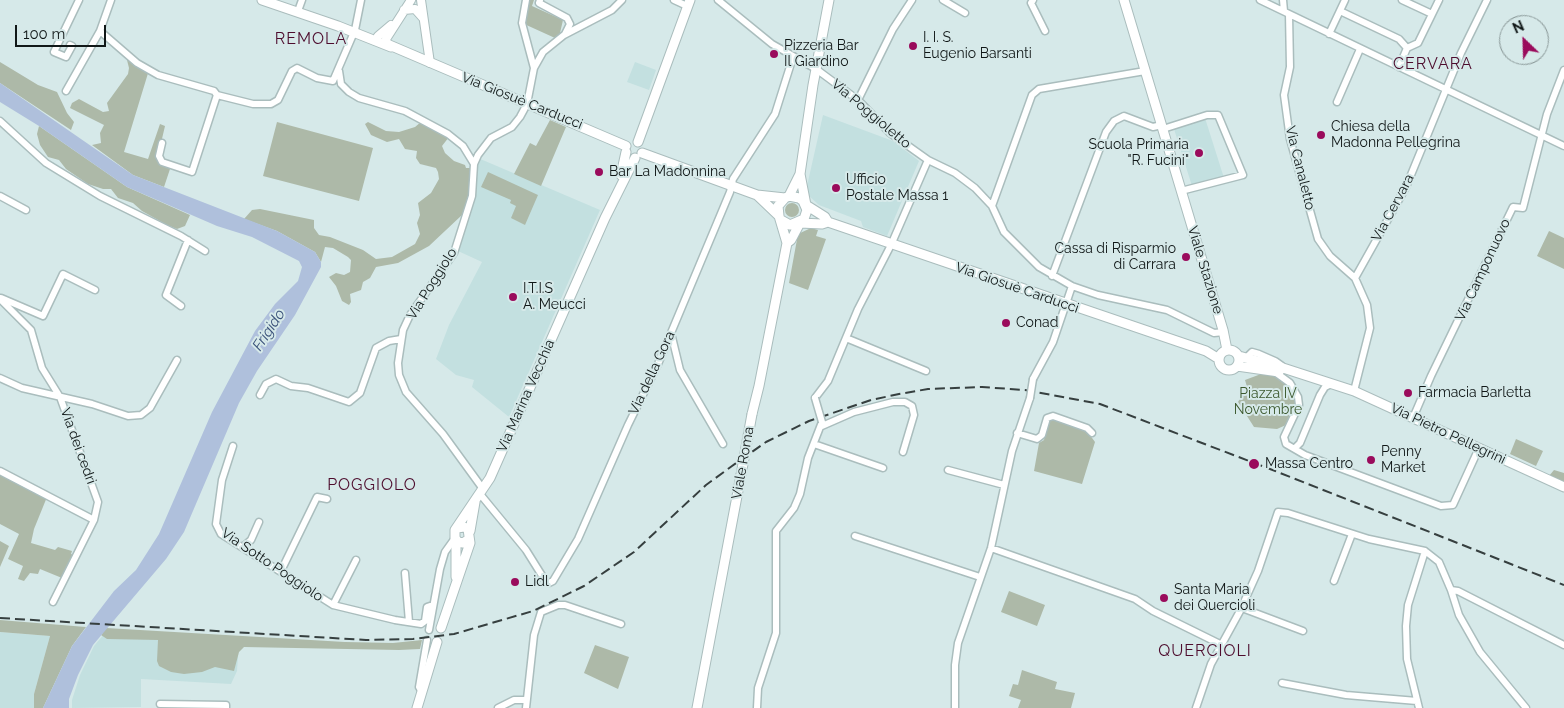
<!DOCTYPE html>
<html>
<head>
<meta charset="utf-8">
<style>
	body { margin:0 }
	#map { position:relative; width:1564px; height:708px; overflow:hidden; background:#d6e9e9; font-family:Raleway,sans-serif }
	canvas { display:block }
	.north { position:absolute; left:1499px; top:15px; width:50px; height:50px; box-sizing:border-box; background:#d6e9e9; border:1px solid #879595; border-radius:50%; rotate:336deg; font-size:14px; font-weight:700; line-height:20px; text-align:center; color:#111818 }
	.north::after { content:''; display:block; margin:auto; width:18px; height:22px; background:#9a0b5c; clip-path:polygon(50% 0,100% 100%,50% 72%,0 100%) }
	.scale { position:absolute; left:15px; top:25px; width:91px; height:22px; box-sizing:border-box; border:2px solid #111818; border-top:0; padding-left:6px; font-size:15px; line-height:18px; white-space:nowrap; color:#111818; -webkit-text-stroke:4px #d6e9e9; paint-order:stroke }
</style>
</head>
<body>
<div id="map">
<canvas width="1564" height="708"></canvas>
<div class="north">N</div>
<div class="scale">100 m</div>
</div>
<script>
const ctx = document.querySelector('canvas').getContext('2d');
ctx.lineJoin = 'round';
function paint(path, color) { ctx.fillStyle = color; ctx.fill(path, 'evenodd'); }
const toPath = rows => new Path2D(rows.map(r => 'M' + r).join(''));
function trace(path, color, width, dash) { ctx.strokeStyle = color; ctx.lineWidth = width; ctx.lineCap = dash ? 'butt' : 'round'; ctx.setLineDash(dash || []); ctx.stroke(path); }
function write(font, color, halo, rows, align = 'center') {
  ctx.font = font + ' Raleway,sans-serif'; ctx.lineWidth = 4; ctx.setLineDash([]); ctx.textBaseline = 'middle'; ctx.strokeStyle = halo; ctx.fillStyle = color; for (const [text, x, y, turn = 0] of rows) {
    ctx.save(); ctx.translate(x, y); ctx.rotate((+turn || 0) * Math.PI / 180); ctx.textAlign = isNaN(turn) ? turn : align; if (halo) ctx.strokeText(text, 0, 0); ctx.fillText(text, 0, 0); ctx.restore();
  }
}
const built = toPath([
	[635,62,656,70,649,90,627,82],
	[823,115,893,141,919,161,887,236,863,227,861,221,819,205,809,196,807,186],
	[1205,118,1224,178,1192,186,1174,129],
	[478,158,600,210,509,417,472,387,474,380,456,375,436,359,449,325,482,262,458,251],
	[0,632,50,636,34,694,34,708,0,708],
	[104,634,239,642,237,671,231,684,141,679,141,707,72,708,72,700,80,675,94,646]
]);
const green = toPath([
	[526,0,534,0,532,6,563,20,560,33,555,38,522,23],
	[130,58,149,70,124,152,148,159,160,124,165,126,157,160,170,169,164,187,133,175,92,145,101,143,100,133,104,125,70,108,72,103,79,99,103,112,109,111,107,103,128,74,129,68,127,60],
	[0,62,38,85,57,92,67,113,74,122,71,130,0,83],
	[550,120,566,127,541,186,514,174,530,143,536,146],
	[277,122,373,148,359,201,263,176],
	[368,122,386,131,399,132,415,127,421,122,449,137,442,146,445,153,454,161,465,165,466,168,472,168,469,200,462,215,429,246,398,263,376,267,370,278,363,282,361,290,350,294,351,302,349,305,342,301,336,286,329,277,336,273,344,275,350,272,351,260,348,257,333,248,325,247,321,262,315,252,277,231,244,219,252,210,260,209,314,220,314,228,319,235,330,237,363,250,376,259,392,257,415,244,420,234,417,223,420,215,418,203,431,193,439,179,438,172,436,168,420,164,416,158,417,151,405,149,399,139,387,142,371,135,365,124],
	[39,126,127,187,190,215,185,226,177,229,167,225,142,211,133,203,118,198,111,189,103,189,88,184,66,169,59,160,48,157,40,145,37,134],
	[488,172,538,195,525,225,511,218,516,206,510,203,511,200,481,187],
	'785 210a7 7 0 1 1 14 0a7 7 0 1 1-14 0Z',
	[811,228,818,230,816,236,826,239,808,290,789,283,798,234],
	[1549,231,1564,238,1564,269,1537,256],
	[1261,374,1274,376,1284,381,1291,388,1295,398,1295,410,1286,425,1277,429,1254,427,1238,402,1247,387,1245,380],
	[1053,419,1087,431,1095,442,1082,484,1034,471,1039,443,1044,440,1048,421],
	[1516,439,1543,451,1536,466,1510,454],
	[1554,470,1564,473,1564,483,1549,476],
	[0,473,47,497,34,529,31,543,55,550,58,547,72,551,71,554,74,555,62,578,40,569,38,574,30,573,24,581,18,579,23,566,8,559,19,534,0,524],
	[0,541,9,546,0,567],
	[1009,591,1045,605,1037,626,1001,612],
	[0,620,86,627,72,646,43,708,34,708,34,694,50,636,0,632],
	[106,628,345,642,393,643,422,640,420,649,399,650,244,647,239,652,234,671,215,667,202,672,184,674,171,672,159,666,157,661,158,640,107,639,101,635],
	[595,645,629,657,618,689,584,673],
	[1022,670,1057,682,1055,689,1075,693,1071,708,1018,708,1021,700,1009,696,1013,684,1018,685]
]);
const water = toPath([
	[0,83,133,175,277,231,315,252,321,262,321,267,295,315,257,371,239,403,184,532,166,559,93,645,78,675,69,699,69,708,43,708,72,646,114,591,136,570,159,534,212,412,255,331,275,304,298,281,302,267,299,261,252,237,217,226,127,187,39,126,0,102]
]);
const minor = toPath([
	[526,0,522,23,534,68],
	[540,0,539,3,567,18,570,24,565,34],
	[674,0,687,6],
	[718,0,772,44,816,69,858,100,890,133,928,160,955,173,975,188,992,206,1004,232,1039,267,1072,286,1098,295,1167,310,1214,333,1224,332],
	[943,0,965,13],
	[1033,0,1031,3,1045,31],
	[1260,0,1564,146],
	[1283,0,1284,11],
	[1402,0,1432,14],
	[298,11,302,0],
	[1340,11,1399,39,1407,48,1418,43,1439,0],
	[1289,14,1290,67,1284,95,1290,139,1318,239,1330,256,1355,278],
	[100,31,137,63,158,75,214,91,217,95],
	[1329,34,1345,0],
	[70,45,72,46,66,57,54,52,79,0],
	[1399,67,1407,48],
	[339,71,341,84,349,92,359,98,405,111,448,134,463,146,474,164],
	[66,91,100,31,111,0],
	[858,100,893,29,912,0],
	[1337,102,1360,49],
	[0,121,46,163,100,196,181,236,205,251],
	[1163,129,1207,115,1218,115,1243,175,1181,191],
	[162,143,159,156,162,162,192,172,217,95,253,104,271,104,278,100,292,71,297,68,317,78,333,81,355,30,361,0],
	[0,196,26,210],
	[992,206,1032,95,1039,89,1145,71],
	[1052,276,1106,132,1114,121,1124,116,1153,127,1162,125],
	[1,298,43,316,63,274,95,290],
	[0,299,31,330,42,368,60,397,98,502,94,520,53,602],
	[181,306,166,295,188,240],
	[671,333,680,370,723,444],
	[846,338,926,371],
	[1247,357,1252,352,1259,354,1275,361,1282,366],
	[1275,372,1290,383,1298,397,1299,405,1284,437,1286,444,1305,455,1441,506,1453,505,1479,448],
	[0,378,22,388,92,404,128,416,141,415,150,408,177,360],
	[1033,379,1053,342,1072,286],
	[1354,391,1370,328,1367,305,1355,278,1406,187,1461,53,1487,0],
	[260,395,266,384,276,379,291,386,308,388,349,402,360,393,376,348,389,341,401,339],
	[815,398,828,381,858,309,891,245,928,160],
	[1413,418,1431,376,1513,207,1523,208,1547,114,1564,70],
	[822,426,854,412,893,402,905,402,912,406,914,415,903,452],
	[1017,433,1037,439,1042,435,1047,418,1053,416,1087,428,1092,433],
	[814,444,883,468],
	[233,446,222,480,216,524,221,534,333,605,395,620,421,624,425,621,427,607,433,605],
	[1295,448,1300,443,1320,395,1325,387,1331,384],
	[948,470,1004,485],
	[0,471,94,520],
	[483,489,443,434,406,392,399,375,398,363,403,330,410,315,454,253,472,196,474,164,478,155,491,138,512,127,520,117,527,104,534,68,543,52,564,35,612,10,622,0],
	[480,494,526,550,546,582,549,583,553,581,578,539,628,425,658,364,730,192,733,179,775,114,793,57],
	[855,536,980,577],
	[243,547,251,540,259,522],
	[991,548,1135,599,1153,611,1222,645],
	[281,571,317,497,327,499],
	[405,573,409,622],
	[1334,581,1352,534],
	[1451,590,1459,615,1480,652,1526,708],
	[333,605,356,560],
	[1242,608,1303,631],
	[429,630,440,569,445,552,455,538],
	[1282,683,1346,695,1417,701],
	[422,692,419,687,427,640],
	[160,704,226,705,226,708],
	[498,708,514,700,525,700],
	[526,708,534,635,541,612,558,605,565,605,621,624],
	[757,708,758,688,776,633,776,531,794,508,800,494,808,458,822,422],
	[955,708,955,665,958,643,991,548,1012,451,1030,398],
	[1196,708,1211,664,1240,611,1258,571,1278,512,1288,513,1369,539,1425,551,1439,562,1451,590,1458,591,1564,645],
	[1419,708,1407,659,1406,626,1408,605,1425,551]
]);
const tertiary = toPath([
	[421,0,430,63],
	[404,10,415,9,423,18],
	[378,36,391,25],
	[387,44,386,39,411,0]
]);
const secondary = toPath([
	[262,0,338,26,391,47],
	[1124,0,1223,330,1227,350],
	[387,44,626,146],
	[638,142,690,0],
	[642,153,757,195,785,198],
	[800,174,806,205,825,217,828,222],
	[621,175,626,152],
	[757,195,779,216],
	[789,196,800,174,813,85,829,0],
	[781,220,790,225,804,219,807,210,803,201,799,198,789,196,785,198,778,206,779,216,787,243],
	'1219 360a10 10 0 1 1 20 0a10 10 0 1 1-20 0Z',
	[1239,356,1283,368,1354,391,1564,487],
	[1237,366,1279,372],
	[752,414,759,386,787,243,791,240,800,223,822,224,828,222,1206,351,1219,359],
	[470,531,475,502],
	[469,539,463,543,458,542,455,538,455,530,490,478,605,218,635,158],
	[456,540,456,577],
	[441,628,470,543,468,529,464,527,457,528],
	[417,708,437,642],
	[697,708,741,475]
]);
const rail = toPath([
	[0,618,366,640,413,639,454,634,533,611,584,586,634,552,706,485,732,466,766,442,809,421,871,400,899,394,928,389,982,387,1025,390,1100,404,1270,469,1564,585]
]);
const minorBridge = toPath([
	[815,398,822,422],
	[1030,398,1033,379]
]);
const secondaryBridge = toPath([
	[741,475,752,414]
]);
const markers = [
	[913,46,5,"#9a0b5c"],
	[774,54,5,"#9a0b5c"],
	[1321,135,5,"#9a0b5c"],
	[1199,153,5,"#9a0b5c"],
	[599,172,5,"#9a0b5c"],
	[836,188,5,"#9a0b5c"],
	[1186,257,5,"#9a0b5c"],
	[513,297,5,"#9a0b5c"],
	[1006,323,5,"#9a0b5c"],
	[1408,393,5,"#9a0b5c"],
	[1371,460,5,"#9a0b5c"],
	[1254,464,6,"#9a0b5c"],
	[515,582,5,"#9a0b5c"],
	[1164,598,5,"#9a0b5c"]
];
const poiNames = [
	["I. I. S.",923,38],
	["Eugenio Barsanti",923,54],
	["Pizzeria Bar",784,46],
	["Il Giardino",784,62],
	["Chiesa della",1331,127],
	["Madonna Pellegrina",1331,143],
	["Scuola Primaria",1189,145,"right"],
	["\"R. Fucini\"",1189,161,"right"],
	["Bar La Madonnina",609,172],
	["Ufficio",846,180],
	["Postale Massa 1",846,196],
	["Cassa di Risparmio",1176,249,"right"],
	["di Carrara",1176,265,"right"],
	["I.T.I.S",523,289],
	["A. Meucci",523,305],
	["Conad",1016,323],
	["Farmacia Barletta",1418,393],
	["Penny",1381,452],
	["Market",1381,468],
	["Massa Centro",1265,464],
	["Lidl",525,582],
	["Santa Maria",1174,590],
	["dei Quercioli",1174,606]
];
const streetNames = [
	["Via Giosuè Carducci",522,101,22],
	["Via Poggioletto",871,114,40],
	["Via Canaletto",1300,168,76],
	["Via Cervara",1393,208,-62],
	["Viale Stazione",1205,270,73],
	["Via Camponuovo",1483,270,-65],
	["Via Poggiolo",432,284,-58],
	["Via Giosuè Carducci",1017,288,19],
	["Via della Gora",652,373,-65],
	["Via Marina Vecchia",526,396,-66],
	["Via Pietro Pellegrini",1448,434,25],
	["Via dei cedri",78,446,70],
	["Viale Roma",743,463,-80],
	["Via Sotto Poggiolo",272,565,34]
];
const parkNames = [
	["Piazza IV",1268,394],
	["Novembre",1268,410]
];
const waterNames = [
	["Frigido",269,330,-57]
];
const quarterNames = [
	["REMOLA",311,39],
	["CERVARA",1433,64],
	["POGGIOLO",372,485],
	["QUERCIOLI",1205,651]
];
paint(built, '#c3e0e0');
paint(green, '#adb9a8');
paint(water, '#afc0dc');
trace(minor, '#aabdbd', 9);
trace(tertiary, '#aabdbd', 10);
trace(secondary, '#aabdbd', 11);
trace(minor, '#fff', 6);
trace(tertiary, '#fff', 8);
trace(secondary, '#fff', 9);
trace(rail, '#363f3f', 2, [10, 5]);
trace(minorBridge, '#aabdbd', 9, []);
trace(secondaryBridge, '#aabdbd', 11, []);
trace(minorBridge, '#fff', 6);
trace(secondaryBridge, '#fff', 9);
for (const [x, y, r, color] of markers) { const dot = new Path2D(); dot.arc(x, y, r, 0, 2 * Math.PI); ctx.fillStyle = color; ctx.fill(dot); trace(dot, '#d6e9e9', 2); }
write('14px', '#111818', '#d6e9e9', poiNames, 'left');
write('14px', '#111818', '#d6e9e9', streetNames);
write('14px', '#3c592e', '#d6e9e9', parkNames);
write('italic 15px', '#395079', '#d6e9e9', waterNames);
ctx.letterSpacing = '1px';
write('16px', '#4d0c2d', '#d6e9e9', quarterNames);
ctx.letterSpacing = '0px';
</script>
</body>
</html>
